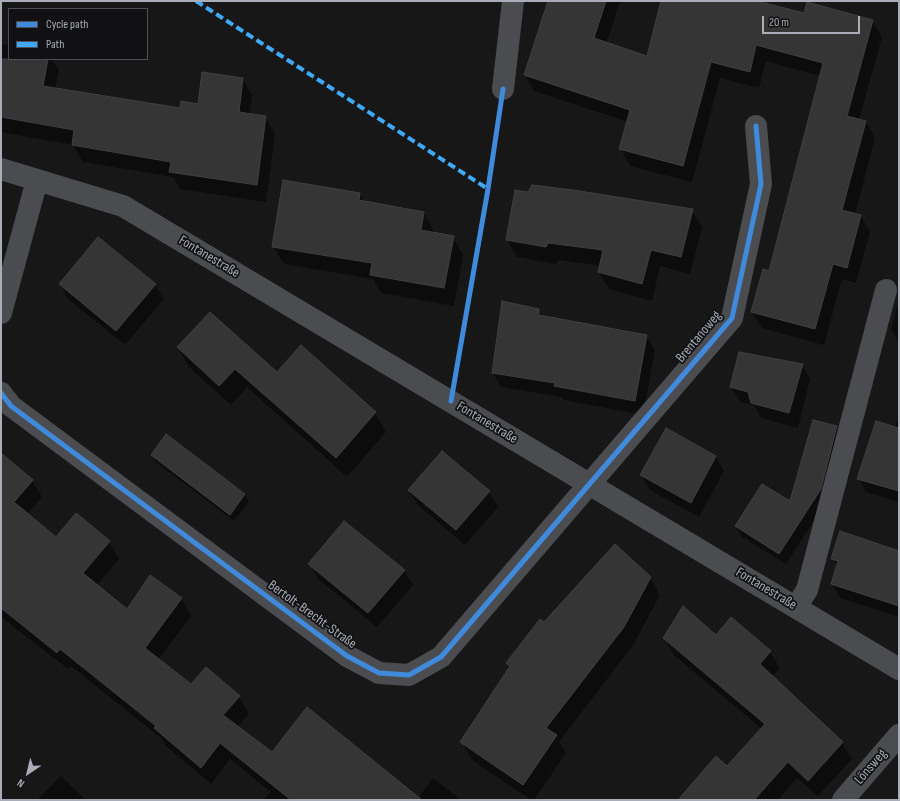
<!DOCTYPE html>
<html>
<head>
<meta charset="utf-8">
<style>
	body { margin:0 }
	#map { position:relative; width:900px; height:801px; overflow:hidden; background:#171717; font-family:"Sofia Sans Condensed",sans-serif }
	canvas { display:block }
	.frame { position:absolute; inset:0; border:2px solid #a8adb8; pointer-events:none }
	.legend { position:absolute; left:8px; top:8px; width:140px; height:52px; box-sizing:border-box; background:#111113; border:1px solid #4d4f55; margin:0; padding:5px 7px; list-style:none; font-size:12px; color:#a8adb8 }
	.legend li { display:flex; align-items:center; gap:8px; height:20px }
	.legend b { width:20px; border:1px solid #4d4f55 }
	.north { position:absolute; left:8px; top:753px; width:40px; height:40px; -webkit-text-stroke:3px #111113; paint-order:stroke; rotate:215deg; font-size:11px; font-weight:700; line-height:16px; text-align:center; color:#a8adb8 }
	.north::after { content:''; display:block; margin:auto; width:14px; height:18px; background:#a8adb8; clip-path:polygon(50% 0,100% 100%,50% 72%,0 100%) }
	.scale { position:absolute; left:762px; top:16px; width:98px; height:18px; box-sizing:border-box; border:2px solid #a8adb8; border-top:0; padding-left:5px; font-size:12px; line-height:14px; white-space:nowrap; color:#a8adb8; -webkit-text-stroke:3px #111113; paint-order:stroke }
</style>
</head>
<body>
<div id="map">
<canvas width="900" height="801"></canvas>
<div class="frame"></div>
<ul class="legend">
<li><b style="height:5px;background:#408adc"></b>Cycle path</li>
<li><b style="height:5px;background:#3fa9f5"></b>Path</li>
</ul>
<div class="north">N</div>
<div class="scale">20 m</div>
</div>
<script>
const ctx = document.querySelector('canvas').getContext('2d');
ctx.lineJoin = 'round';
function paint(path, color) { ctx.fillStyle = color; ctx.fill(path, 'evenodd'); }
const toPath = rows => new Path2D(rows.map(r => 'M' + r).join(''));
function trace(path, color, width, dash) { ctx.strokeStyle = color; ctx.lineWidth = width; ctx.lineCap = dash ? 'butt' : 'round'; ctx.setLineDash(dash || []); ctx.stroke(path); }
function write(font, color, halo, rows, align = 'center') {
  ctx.font = font + ' "Sofia Sans Condensed",sans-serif'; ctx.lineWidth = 3.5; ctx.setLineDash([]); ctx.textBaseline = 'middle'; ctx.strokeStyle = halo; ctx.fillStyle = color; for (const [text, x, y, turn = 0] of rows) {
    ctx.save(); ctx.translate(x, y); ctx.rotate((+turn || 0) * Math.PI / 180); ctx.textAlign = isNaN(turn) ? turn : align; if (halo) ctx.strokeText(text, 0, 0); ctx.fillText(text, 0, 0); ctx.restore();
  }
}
const shadow = toPath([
	[548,1,620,1,606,44,648,57,662,1,753,1,805,14,872,21,882,37,859,120,866,122,875,138,855,214,861,216,870,232,856,283,842,279,824,345,762,328,752,312,770,272,820,76,766,61,759,88,720,78,692,182,630,166,621,149,628,122,534,91,525,75],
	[1,44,9,45,9,59,52,59,59,70,55,89,181,109,199,105,243,79,252,96,250,114,265,117,275,134,266,202,180,189,173,177,83,162,73,145,1,132],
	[360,194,364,202,424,213,434,231,434,233,453,237,463,255,454,306,381,293,373,279,284,264,273,246],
	[692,210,702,228,690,274,660,266,652,301,609,289,599,272,601,266,558,260,556,264,517,257,507,240],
	[60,284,155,285,164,299,125,345,68,299],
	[899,300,899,343,891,329],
	[503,303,539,309,543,317,646,336,655,350,643,415,564,400,562,397,501,387,493,373],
	[178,348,277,374,375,413,386,432,347,477,247,387,231,405,189,367],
	[802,365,810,379,798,428,761,418,754,405,740,402,731,387],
	[898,418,899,419,899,502,866,492,859,479,895,427],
	[837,427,843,438,827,500,786,564,742,537,736,526,791,503],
	[442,452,489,492,498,507,465,545,418,505,409,491],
	[1,454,32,480,42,497,27,514,56,539,109,542,119,559,97,585,127,610,181,598,191,616,158,660,191,686,239,696,249,714,237,727,272,754,418,798,433,778,461,800,264,800,271,792,230,759,211,784,165,745,161,738,71,666,68,669,1,617],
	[152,455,245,494,249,502,234,521,156,462],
	[716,457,724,471,699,517,650,490,641,475],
	[899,552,899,617,840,598,832,584,837,567,833,559],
	[310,564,404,571,413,585,377,627,318,579],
	[650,577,660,595,633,645,559,742,566,753,534,800,531,800,472,760,462,742,510,668,507,663],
	[716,636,770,652,780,668,772,677,842,743,852,759,818,796,797,778,778,800,679,800,727,767,762,729,674,655,664,638],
	[61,776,86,800,37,800]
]);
const building = toPath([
	[548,1,606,1,594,38,647,56,661,1,757,1,804,13,807,2,873,20,847,116,866,121,842,210,861,215,847,268,833,264,815,329,751,312,763,269,769,271,823,63,756,45,750,72,711,62,683,166,619,149,630,110,524,75,548,1],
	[1,59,48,59,43,86,180,108,181,101,198,104,202,72,243,78,239,112,266,116,257,185,169,172,171,162,72,145,74,130,1,117,1,59],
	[283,180,360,193,359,200,424,212,421,230,454,236,444,288,370,275,372,263,272,247,283,180],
	[532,185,573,190,693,209,681,257,651,250,642,284,598,272,603,250,548,243,546,247,506,240,515,190,528,192,532,185],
	[98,237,156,284,116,331,59,284,98,237],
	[502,301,539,309,539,315,647,335,635,401,554,386,555,383,492,373,502,301],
	[210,312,277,372,301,345,376,412,336,458,235,369,219,386,177,347,210,312],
	[739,352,803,364,789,413,751,403,748,392,730,387,739,352],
	[813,420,837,426,821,489,779,554,735,526,762,484,790,501,813,420],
	[876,421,899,428,899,491,857,479,876,421],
	[666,428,716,456,691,503,640,475,666,428],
	[166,434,245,494,230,515,151,455,166,434],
	[442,451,490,491,456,530,408,490,442,451],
	[1,453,33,480,14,502,56,537,76,513,110,541,83,573,127,609,150,575,182,598,145,648,191,684,206,667,240,696,223,715,272,752,307,707,422,800,291,800,220,743,201,768,154,728,156,726,60,649,57,653,1,608,1,453],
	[344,521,405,570,368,613,308,564,344,521],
	[840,531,899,551,899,606,831,584,838,561,831,559,840,531],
	[615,544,651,577,624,627,546,728,557,735,523,785,460,742,510,666,506,663,540,619,544,622,615,544],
	[683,606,716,635,731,617,771,651,760,664,843,742,808,781,788,762,754,800,678,800,716,756,727,766,765,724,663,638,683,606]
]);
const minor = toPath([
	[503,89,513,1],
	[1,169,123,206,899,669],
	[1,313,37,180],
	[1,393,11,406,347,656,379,673,409,675,441,657,732,318,761,184,756,126],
	[796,607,807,590,886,290],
	[843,800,899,735]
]);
const quiet = toPath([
	[196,1,488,189]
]);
const cycleway = toPath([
	[1,393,11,406,347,656,379,673,409,675,441,657,732,318,761,184,756,126],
	[451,401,488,189,503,89]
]);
const streetNames = [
	["Fontanestraße",209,257,31],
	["Brentanoweg",699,337,-50],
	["Fontanestraße",487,423,31],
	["Fontanestraße",766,589,31],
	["Bertolt-Brecht-Straße",312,615,36],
	["Lönsweg",871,767,-49]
];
paint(shadow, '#0007');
paint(building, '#353536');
trace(building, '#3f4043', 1);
trace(minor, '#4b4c50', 22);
trace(quiet, '#3fa9f5', 4, [8, 4]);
trace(cycleway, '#408adc', 5);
write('14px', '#a8adb8', '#111113', streetNames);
</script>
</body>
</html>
